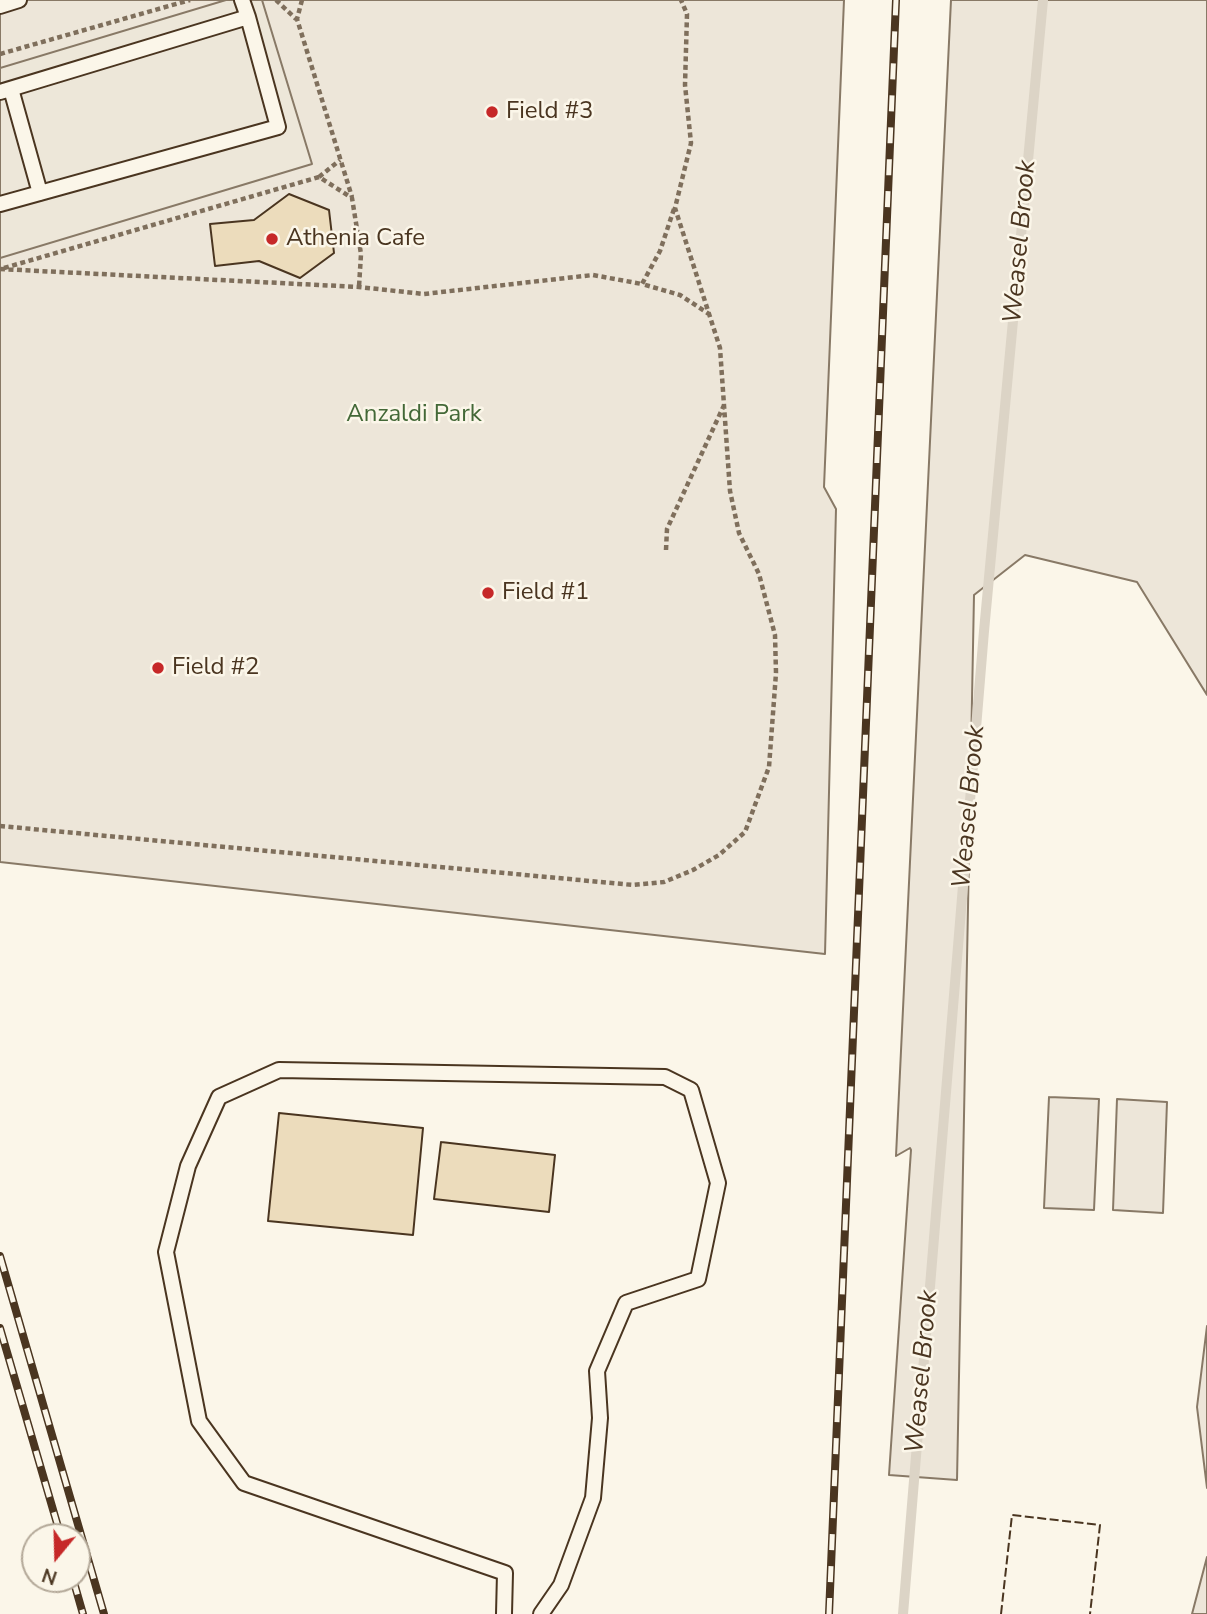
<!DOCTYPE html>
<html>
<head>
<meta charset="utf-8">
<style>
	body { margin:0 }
	#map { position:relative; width:1207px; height:1614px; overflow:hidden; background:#fbf6e9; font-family:"Nunito Sans",sans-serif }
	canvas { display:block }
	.north { position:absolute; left:21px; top:1523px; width:70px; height:70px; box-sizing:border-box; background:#fbf6e9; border:2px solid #b4a999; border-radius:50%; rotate:199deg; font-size:19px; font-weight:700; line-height:28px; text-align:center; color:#4a3520 }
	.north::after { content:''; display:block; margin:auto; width:24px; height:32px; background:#c62828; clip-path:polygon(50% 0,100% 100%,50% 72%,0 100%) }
</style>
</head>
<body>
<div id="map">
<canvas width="1207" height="1614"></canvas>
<div class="north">N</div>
</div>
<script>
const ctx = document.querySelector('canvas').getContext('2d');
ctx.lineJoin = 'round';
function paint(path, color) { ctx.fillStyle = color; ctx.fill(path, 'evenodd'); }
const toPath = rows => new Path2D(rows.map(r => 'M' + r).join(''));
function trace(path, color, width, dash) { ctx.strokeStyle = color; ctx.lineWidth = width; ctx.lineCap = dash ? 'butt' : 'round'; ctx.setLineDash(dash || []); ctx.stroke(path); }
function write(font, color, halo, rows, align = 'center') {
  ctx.font = font + ' "Nunito Sans",sans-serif'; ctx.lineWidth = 5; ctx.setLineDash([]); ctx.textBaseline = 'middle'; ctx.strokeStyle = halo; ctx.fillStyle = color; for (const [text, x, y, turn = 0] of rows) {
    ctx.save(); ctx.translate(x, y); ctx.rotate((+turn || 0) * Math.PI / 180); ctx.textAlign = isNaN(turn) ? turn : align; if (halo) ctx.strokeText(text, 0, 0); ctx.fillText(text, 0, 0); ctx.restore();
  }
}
const green = toPath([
	[0,0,844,0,824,487,836,509,825,954,0,862,0,0],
	[951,0,1207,0,1207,695,1137,582,1025,555,974,595,957,1480,889,1475,911,1150,910,1148,896,1156,951,0],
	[1049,1097,1099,1099,1094,1210,1044,1208,1049,1097],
	[1117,1099,1167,1102,1163,1213,1113,1210,1117,1099],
	[1207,1326,1207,1488,1197,1407,1207,1326],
	[1207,1557,1207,1614,1192,1614,1207,1557]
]);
const parking = toPath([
	[226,0,262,0,312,164,0,258,0,68,226,0]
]);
const stream = toPath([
	[903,1614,984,631,1043,0]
]);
const building = toPath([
	[289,194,329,210,334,253,300,278,259,261,215,266,210,224,254,220,289,194],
	[279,1113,423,1128,413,1235,268,1221,279,1113],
	[441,1142,555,1155,549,1212,434,1199,441,1142]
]);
const path = toPath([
	[276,0,296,19],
	[302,0,297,19,352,197],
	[0,54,190,0],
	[319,177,340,160],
	[674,209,660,251,642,284,680,295,709,314],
	[4,268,319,177,352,198,361,254,359,287],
	[0,269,359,287,424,294,593,275,642,284],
	[666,550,667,529,725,403],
	[0,826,633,885,664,882,693,870,719,855,745,832,769,767,776,673,775,635,759,574,739,533,730,491,720,348,675,208,691,143,685,85,687,14,681,0]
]);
const service = toPath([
	[242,0,248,17],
	[0,6,19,0],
	[11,89,40,193],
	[0,92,248,17,278,127,0,204],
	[504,1614,505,1573,244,1483,199,1421,166,1252,188,1166,219,1097,279,1070,665,1077,691,1090,718,1183,698,1279,626,1303,597,1371,600,1418,593,1498,561,1585,541,1614]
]);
const rail = toPath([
	[0,1256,104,1614],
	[0,1328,61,1537],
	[73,1579,83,1614],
	[829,1614,896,0]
]);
const fence = toPath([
	[1001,1614,1012,1515,1100,1525,1090,1614]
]);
const markers = [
	[492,112,7,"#c62828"],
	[272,239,7,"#c62828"],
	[488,593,7,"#c62828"],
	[158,668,7,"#c62828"]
];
const poiNames = [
	["Field #3",506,112],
	["Athenia Cafe",286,239],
	["Field #1",502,593],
	["Field #2",172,668]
];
const parkNames = [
	["Anzaldi Park",414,415]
];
const waterNames = [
	["Weasel Brook",1021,242,-85],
	["Weasel Brook",970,807,-85],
	["Weasel Brook",923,1372,-85]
];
paint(green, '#ede6d9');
trace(green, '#887966', 2);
paint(parking, '#ede7d9');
trace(parking, '#887966', 2);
trace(stream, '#dcd4c6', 10);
paint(building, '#ecdcbc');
trace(building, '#4a3520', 2);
trace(service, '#4a3520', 18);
trace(path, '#7f6f5c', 4.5, [5, 3.5]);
trace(service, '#fbf6e9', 14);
trace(rail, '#4a3520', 8);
trace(rail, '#fbf6e9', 5, [16]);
trace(fence, '#4a3520', 2, [9, 3.5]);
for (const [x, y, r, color] of markers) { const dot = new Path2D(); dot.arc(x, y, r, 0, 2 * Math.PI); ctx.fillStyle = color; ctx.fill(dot); trace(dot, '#fbf6e9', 2.5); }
write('24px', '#4a3520', '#fbf6e9', poiNames, 'left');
write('24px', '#436837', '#fbf6e9', parkNames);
write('italic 26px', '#4a3520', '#fbf6e9', waterNames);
</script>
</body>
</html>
